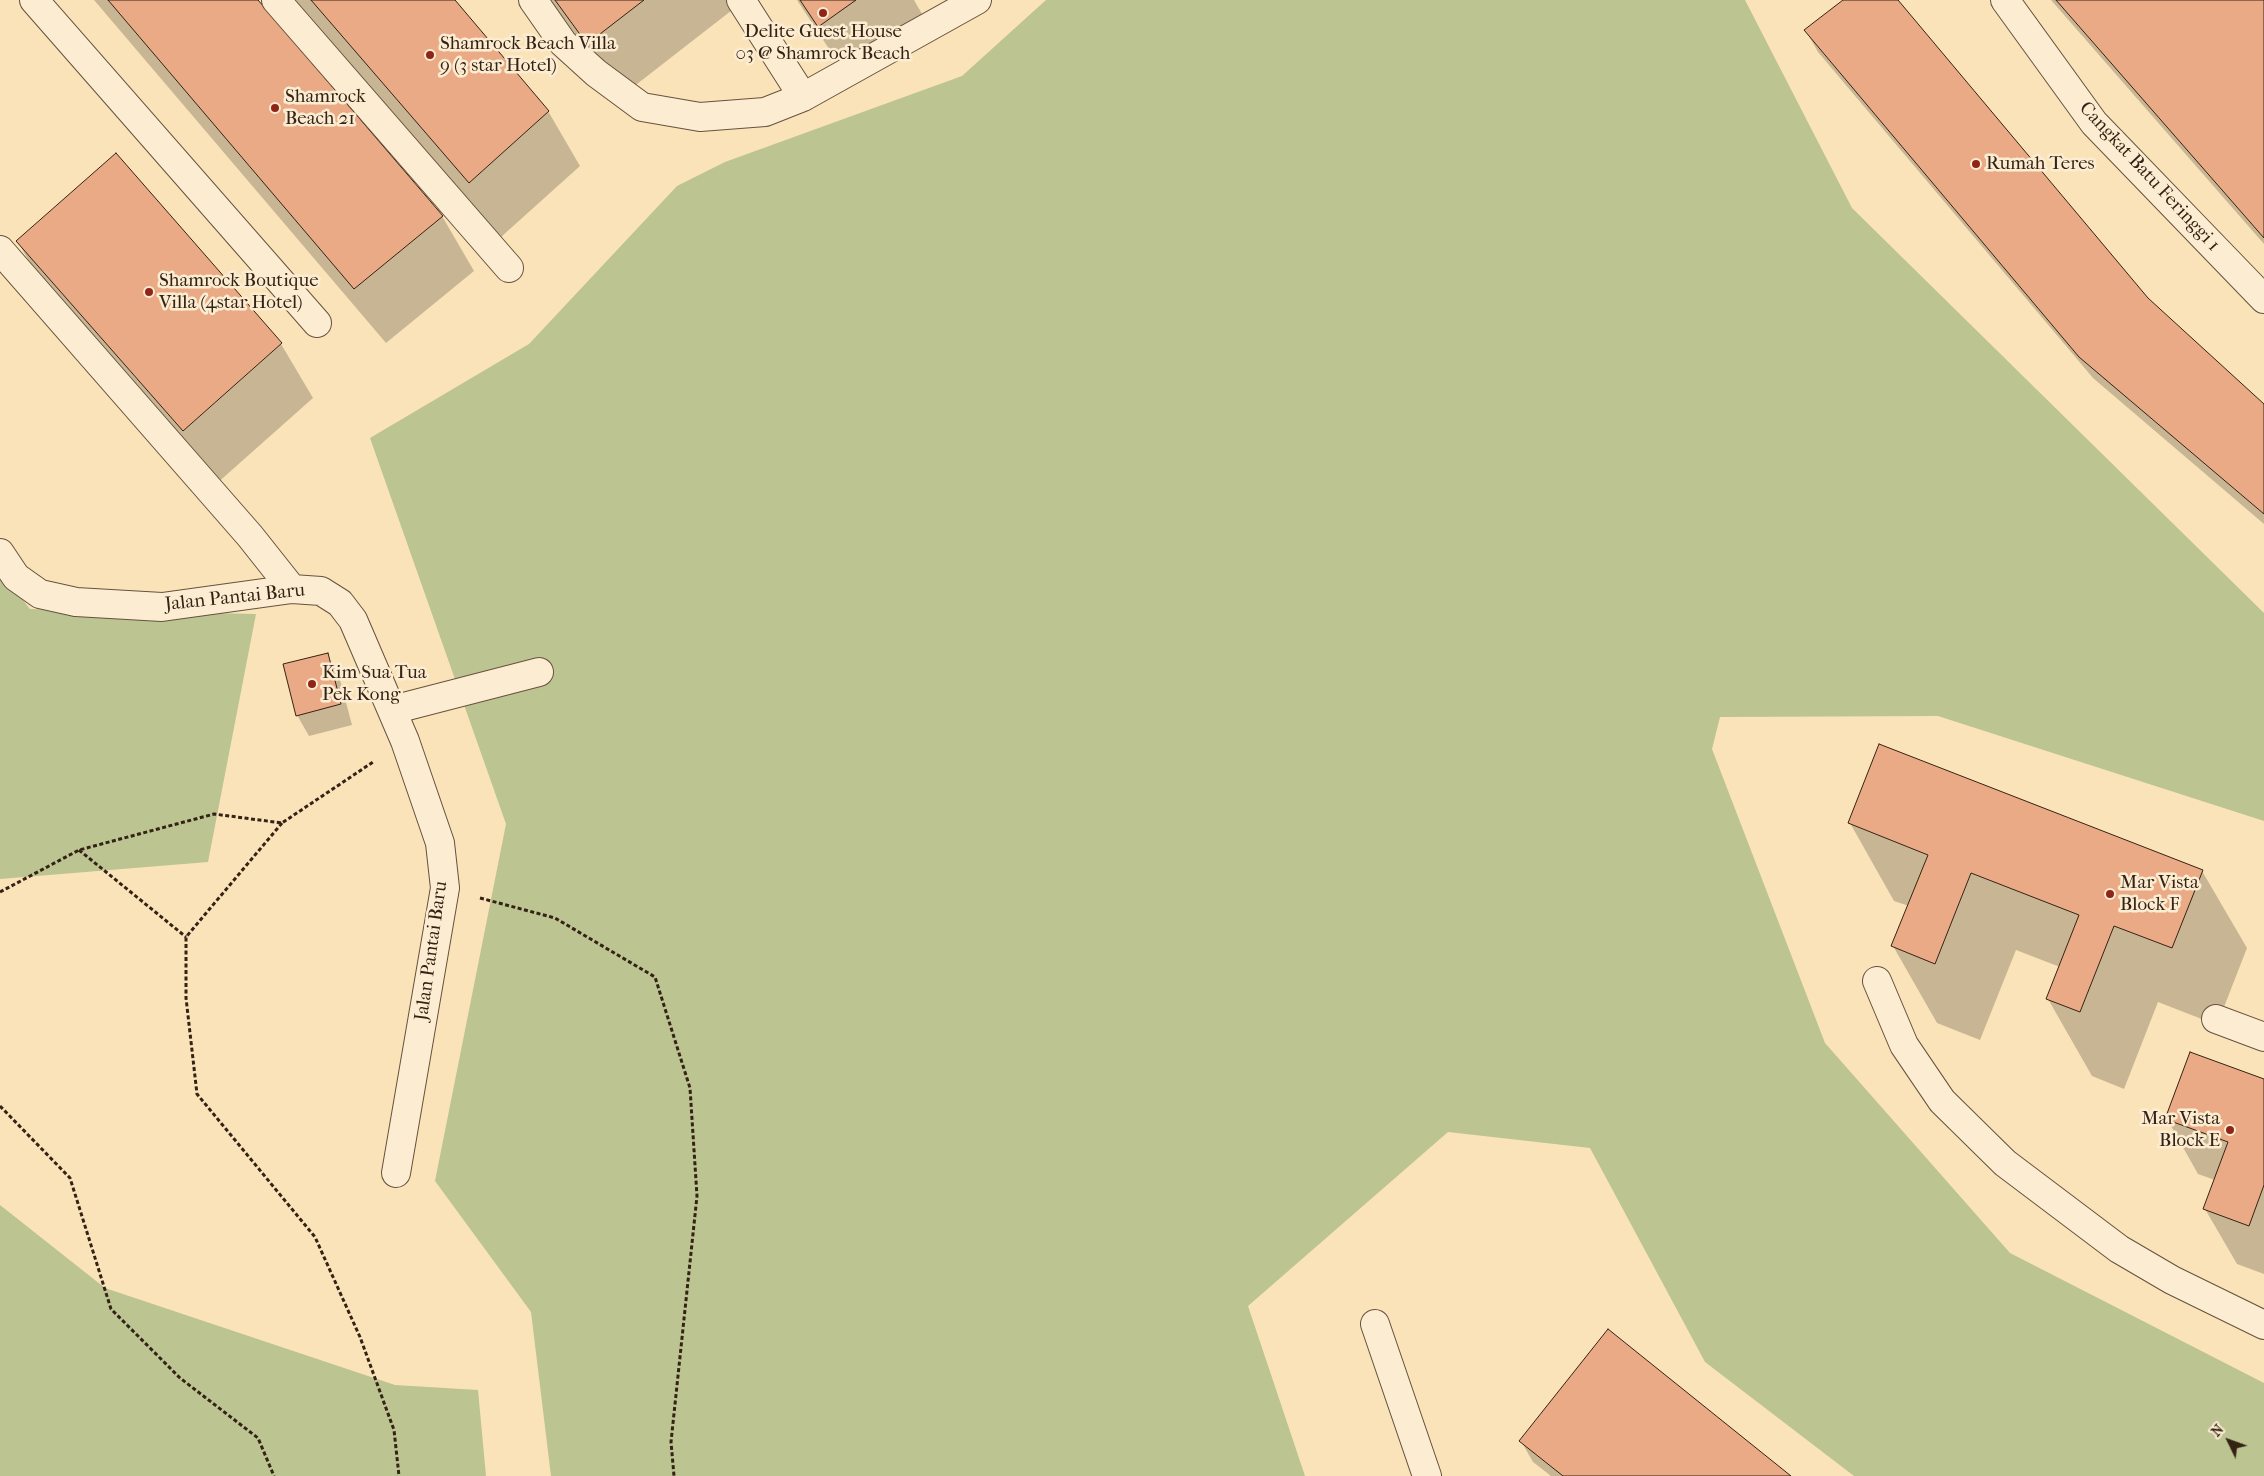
<!DOCTYPE html>
<html>
<head>
<meta charset="utf-8">
<style>
	body { margin:0 }
	#map { position:relative; width:2264px; height:1476px; overflow:hidden; background:#fae3b9; font-family:"IM FELL French Canon",serif }
	canvas { display:block }
	.north { position:absolute; left:2204px; top:1416px; width:50px; height:50px; -webkit-text-stroke:4px #fcedd2; paint-order:stroke; rotate:312deg; font-size:14px; font-weight:700; line-height:20px; text-align:center; color:#342215 }
	.north::after { content:''; display:block; margin:auto; width:18px; height:22px; background:#342215; clip-path:polygon(50% 0,100% 100%,50% 72%,0 100%) }
</style>
</head>
<body>
<div id="map">
<canvas width="2264" height="1476"></canvas>
<div class="north">N</div>
</div>
<script>
const ctx = document.querySelector('canvas').getContext('2d');
ctx.lineJoin = 'round';
function paint(path, color) { ctx.fillStyle = color; ctx.fill(path, 'evenodd'); }
const toPath = rows => new Path2D(rows.map(r => 'M' + r).join(''));
function trace(path, color, width, dash) { ctx.strokeStyle = color; ctx.lineWidth = width; ctx.lineCap = dash ? 'butt' : 'round'; ctx.setLineDash(dash || []); ctx.stroke(path); }
function write(font, color, halo, rows, align = 'center') {
  ctx.font = font + ' "IM FELL French Canon",serif'; ctx.lineWidth = 5; ctx.setLineDash([]); ctx.textBaseline = 'middle'; ctx.strokeStyle = halo; ctx.fillStyle = color; for (const [text, x, y, turn = 0] of rows) {
    ctx.save(); ctx.translate(x, y); ctx.rotate((+turn || 0) * Math.PI / 180); ctx.textAlign = isNaN(turn) ? turn : align; if (halo) ctx.strokeText(text, 0, 0); ctx.fillText(text, 0, 0); ctx.restore();
  }
}
const green = toPath([
	[1046,0,1745,0,1852,208,2264,613,2264,821,1938,716,1720,717,1712,749,1825,1043,2010,1253,2264,1383,2264,1476,1854,1476,1705,1362,1590,1148,1448,1132,1248,1306,1305,1476,551,1476,531,1312,435,1181,506,824,370,438,529,344,677,186,725,162,962,76],
	[0,571,30,609,256,614,208,862,0,879],
	[0,1205,105,1288,395,1385,478,1390,486,1476,0,1476]
]);
const shadow = toPath([
	[94,0,256,0,442,216,474,271,386,343],
	[296,0,453,0,548,111,580,166,501,237],
	[549,0,732,0,736,7,619,98],
	[797,0,914,0,929,26,850,81],
	[1845,0,1896,0,2147,299,2264,406,2264,524,2093,378,1818,52,1806,31],
	[2051,0,2264,0,2264,244],
	[116,155,281,344,313,398,215,485,49,296,18,242],
	[327,655,339,676,352,725,309,736,297,715],
	[1850,823,2202,871,2247,948,2217,1025,2158,1002,2124,1089,2092,1076,2048,999,2060,967,2016,950,1980,1040,1937,1023,1893,946,1909,906,1894,901],
	[2264,1080,2264,1274,2237,1264,2205,1209,2215,1180,2198,1174,2167,1119],
	[1521,1441,1789,1476,1551,1476,1533,1462]
]);
const building = toPath([
	[108,0,258,0,443,216,354,289,108,0],
	[311,0,455,0,549,111,469,183,311,0],
	[555,0,644,0,587,44,555,0],
	[800,0,856,0,818,27,800,0],
	[1843,0,1898,0,2148,298,2264,404,2264,514,2079,357,1804,30,1843,0],
	[2056,0,2264,0,2264,238,2056,0],
	[116,153,282,343,183,431,16,241,116,153],
	[328,653,341,704,296,716,283,664,328,653],
	[1879,744,2203,870,2172,948,2114,926,2080,1012,2046,999,2079,915,1971,873,1935,964,1891,946,1928,855,1848,823,1879,744],
	[2190,1052,2264,1079,2264,1185,2249,1226,2203,1209,2228,1142,2165,1119,2190,1052],
	[1608,1329,1791,1476,1563,1476,1519,1441,1608,1329]
]);
const path = toPath([
	[282,823,186,937,186,998,197,1094,315,1237,360,1337,394,1430,399,1476],
	[79,850,186,937],
	[0,892,79,850,214,814,282,823,373,762],
	[480,898,555,918,655,977,690,1088,697,1196,671,1442,674,1476],
	[0,1106,70,1178,111,1309,180,1378,258,1438,274,1476]
]);
const minor = toPath([
	[34,0,317,323],
	[276,0,509,268],
	[533,0,563,43,596,73,642,107,700,117,765,112,803,97,977,0],
	[741,0,803,97],
	[2005,0,2094,123,2264,299],
	[0,250,250,536,292,589],
	[0,553,16,577,40,594,76,602,162,607,292,589,321,591,340,603,353,620,405,741,440,843,445,888,396,1173],
	[392,710,539,672],
	[1877,981,1904,1045,1942,1101,2005,1163,2119,1249,2172,1280,2264,1325],
	[2216,1019,2264,1037],
	[1375,1324,1427,1476]
]);
const markers = [
	[823,13,5,"#8f2418"],
	[430,55,5,"#8f2418"],
	[275,108,5,"#8f2418"],
	[1976,164,5,"#8f2418"],
	[149,292,5,"#8f2418"],
	[312,684,5,"#8f2418"],
	[2110,894,5,"#8f2418"],
	[2230,1130,5,"#8f2418"]
];
const poiNames = [
	["Delite Guest House",823,32,"center"],
	["03 @ Shamrock Beach",823,54,"center"],
	["Shamrock Beach Villa",440,44],
	["9 (3 star Hotel)",440,66],
	["Shamrock",285,97],
	["Beach 21",285,119],
	["Rumah Teres",1986,164],
	["Shamrock Boutique",159,281],
	["Villa (4star Hotel)",159,303],
	["Kim Sua Tua",322,673],
	["Pek Kong",322,695],
	["Mar Vista",2120,883],
	["Block F",2120,905],
	["Mar Vista",2220,1119,"right"],
	["Block E",2220,1141,"right"]
];
const streetNames = [
	["Cangkat Batu Feringgi 1",2149,177,47],
	["Jalan Pantai Baru",235,598,-6],
	["Jalan Pantai Baru",432,951,-82]
];
paint(green, '#bcc491');
paint(shadow, '#0003');
paint(building, '#eaaa86');
trace(building, '#342215', 1);
trace(minor, '#66523e', 30);
trace(path, '#342215', 3, [4, 2.5]);
trace(minor, '#fcedd2', 28);
for (const [x, y, r, color] of markers) { const dot = new Path2D(); dot.arc(x, y, r, 0, 2 * Math.PI); ctx.fillStyle = color; ctx.fill(dot); trace(dot, '#fcedd2', 2); }
write('19px', '#342215', '#fcedd2', poiNames, 'left');
write('19px', '#342215', '#fcedd2', streetNames);
</script>
</body>
</html>
